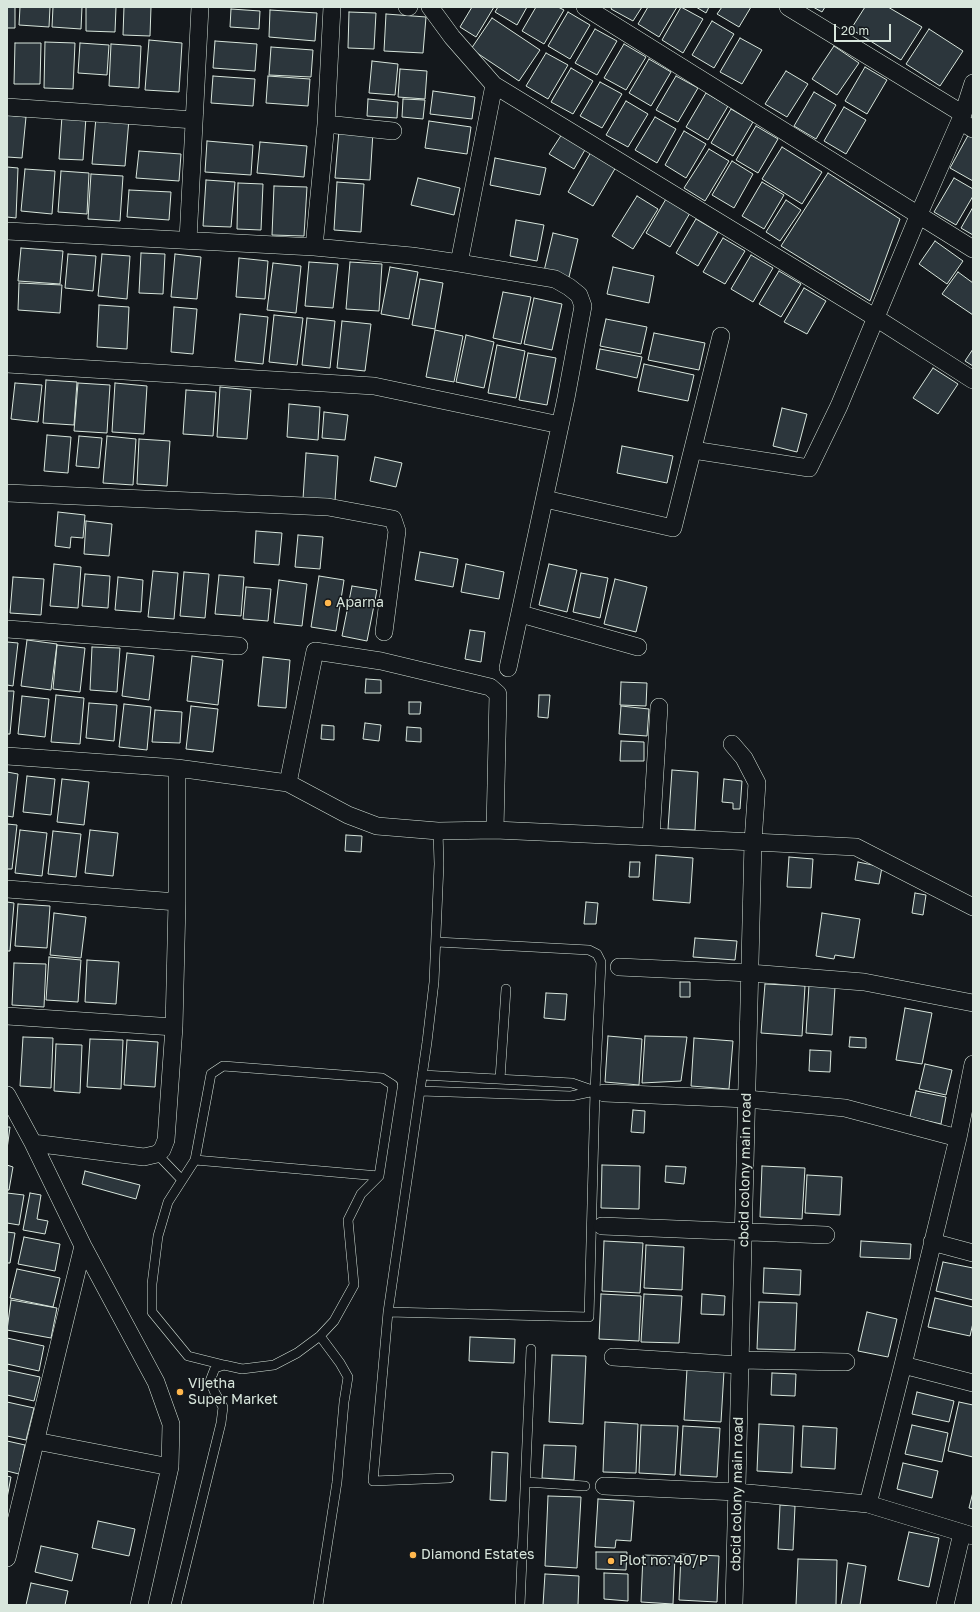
<!DOCTYPE html>
<html>
<head>
<meta charset="utf-8">
<style>
	body { margin:0 }
	#map { position:relative; width:980px; height:1612px; overflow:hidden; background:#14181c; font-family:"Golos Text",sans-serif }
	canvas { display:block }
	.frame { position:absolute; inset:0; border:8px solid #d8e6dc; pointer-events:none }
	.scale { position:absolute; left:834px; top:24px; width:57px; height:18px; box-sizing:border-box; border:2px solid #d8e6dc; border-top:0; padding-left:5px; font-size:12px; line-height:14px; white-space:nowrap; color:#d8e6dc; -webkit-text-stroke:3px #14181c; paint-order:stroke }
</style>
</head>
<body>
<div id="map">
<canvas width="980" height="1612"></canvas>
<div class="frame"></div>
<div class="scale">20 m</div>
</div>
<script>
const ctx = document.querySelector('canvas').getContext('2d');
ctx.lineJoin = 'round';
function paint(path, color) { ctx.fillStyle = color; ctx.fill(path, 'evenodd'); }
const toPath = rows => new Path2D(rows.map(r => 'M' + r).join(''));
function trace(path, color, width, dash) { ctx.strokeStyle = color; ctx.lineWidth = width; ctx.lineCap = dash ? 'butt' : 'round'; ctx.setLineDash(dash || []); ctx.stroke(path); }
function write(font, color, halo, rows, align = 'center') {
  ctx.font = font + ' "Golos Text",sans-serif'; ctx.lineWidth = 3; ctx.setLineDash([]); ctx.textBaseline = 'middle'; ctx.strokeStyle = halo; ctx.fillStyle = color; for (const [text, x, y, turn = 0] of rows) {
    ctx.save(); ctx.translate(x, y); ctx.rotate((+turn || 0) * Math.PI / 180); ctx.textAlign = isNaN(turn) ? turn : align; if (halo) ctx.strokeText(text, 0, 0); ctx.fillText(text, 0, 0); ctx.restore();
  }
}
const building = toPath([
	[7,7,15,7,15,28,7,28,7,7],
	[20,7,50,7,49,27,19,25,20,7],
	[53,7,82,7,81,29,52,27,53,7],
	[86,7,116,7,115,32,86,31,86,7],
	[124,7,151,7,150,36,123,35,124,7],
	[472,7,494,7,476,37,460,27,472,7],
	[498,7,527,7,517,25,495,12,498,7],
	[536,7,558,7,564,10,544,44,522,31,536,7],
	[612,7,642,7,633,21,611,9,612,7],
	[648,7,677,7,659,37,638,24,648,7],
	[681,7,703,19,683,53,662,40,681,7],
	[696,7,709,7,706,13,696,7],
	[722,7,751,7,739,27,717,14,722,7],
	[813,7,825,7,822,12,813,7],
	[865,7,888,7,922,27,901,60,851,29,865,7],
	[231,9,260,11,259,29,230,27,231,9],
	[270,10,317,13,315,41,269,37,270,10],
	[349,12,376,13,374,49,348,48,349,12],
	[568,12,590,25,570,59,548,46,568,12],
	[386,14,426,17,423,53,384,51,386,14],
	[492,18,540,50,519,81,471,49,492,18],
	[712,21,734,34,714,68,692,55,712,21],
	[595,29,617,41,597,75,575,63,595,29],
	[929,29,963,51,940,86,906,64,929,29],
	[740,38,762,50,742,84,720,72,740,38],
	[149,40,182,43,179,92,145,90,149,40],
	[215,41,257,44,255,71,213,68,215,41],
	[45,42,75,43,73,89,44,88,45,42],
	[15,43,41,43,40,84,14,84,15,43],
	[80,43,109,45,107,75,78,73,80,43],
	[111,44,141,46,139,88,109,86,111,44],
	[624,44,646,57,626,90,604,78,624,44],
	[834,46,859,63,837,95,812,79,834,46],
	[271,47,313,50,311,77,269,75,271,47],
	[546,53,568,65,548,99,526,86,546,53],
	[649,59,671,72,651,106,629,93,649,59],
	[372,61,398,64,395,95,369,93,372,61],
	[865,67,887,80,867,114,845,101,865,67],
	[571,68,593,81,573,114,551,102,571,68],
	[400,69,427,71,425,99,398,97,400,69],
	[786,71,808,84,787,117,765,104,786,71],
	[213,76,255,79,253,106,211,103,213,76],
	[268,76,310,79,308,106,266,103,268,76],
	[676,76,698,88,678,122,656,110,676,76],
	[600,82,622,94,602,128,580,116,600,82],
	[433,91,475,97,472,119,430,114,433,91],
	[814,92,836,105,816,139,794,126,814,92],
	[706,93,728,106,708,140,686,127,706,93],
	[368,99,398,102,397,118,367,116,368,99],
	[403,99,425,100,423,119,402,117,403,99],
	[626,101,648,114,628,147,606,135,626,101],
	[844,107,866,120,846,154,824,141,844,107],
	[731,109,753,122,733,156,711,143,731,109],
	[7,115,26,117,22,158,7,157,7,115],
	[62,116,86,117,83,160,59,159,62,116],
	[96,117,129,119,125,166,92,164,96,117],
	[655,117,676,129,657,163,635,150,655,117],
	[429,121,471,127,467,154,425,148,429,121],
	[756,126,778,139,758,173,736,160,756,126],
	[339,130,373,132,370,180,335,178,339,130],
	[971,130,973,131,973,181,950,168,971,130],
	[684,131,706,144,686,178,665,165,684,131],
	[562,134,586,148,574,169,549,154,562,134],
	[207,141,253,145,251,175,205,172,207,141],
	[260,142,307,146,304,177,257,173,260,142],
	[782,147,822,172,802,204,762,179,782,147],
	[709,149,729,161,705,201,684,188,709,149],
	[139,151,181,154,179,181,136,178,139,151],
	[591,152,616,167,593,206,568,192,591,152],
	[495,158,546,168,540,195,490,185,495,158],
	[732,161,753,174,734,208,712,195,732,161],
	[7,167,18,168,16,218,7,217,7,167],
	[25,169,55,171,52,214,21,211,25,169],
	[61,171,89,173,87,214,58,212,61,171],
	[828,173,900,219,870,301,781,246,828,173],
	[91,174,123,176,120,221,88,219,91,174],
	[418,178,460,188,454,215,411,205,418,178],
	[954,178,973,189,973,196,956,225,934,212,954,178],
	[206,180,235,182,231,227,203,226,206,180],
	[337,182,364,184,361,232,334,230,337,182],
	[762,182,784,195,764,229,742,216,762,182],
	[238,183,263,184,261,230,237,229,238,183],
	[274,186,307,187,304,236,272,235,274,186],
	[129,190,171,192,169,220,127,217,129,190],
	[637,196,658,209,633,249,612,236,637,196],
	[666,199,690,213,670,247,646,233,666,199],
	[786,200,801,210,780,241,766,232,786,200],
	[973,207,973,235,961,228,973,207],
	[696,219,718,232,698,266,676,253,696,219],
	[516,220,544,225,537,261,510,256,516,220],
	[553,233,578,239,569,277,544,271,553,233],
	[723,238,745,251,725,284,703,272,723,238],
	[935,241,963,261,947,284,919,264,935,241],
	[21,248,63,251,60,284,18,281,21,248],
	[141,253,165,254,163,294,139,293,141,253],
	[68,254,96,256,93,291,65,288,68,254],
	[102,254,130,256,127,299,98,296,102,254],
	[175,254,201,257,197,299,171,297,175,254],
	[751,255,773,268,753,302,731,289,751,255],
	[239,258,268,261,265,299,236,297,239,258],
	[309,262,338,264,333,308,305,306,309,262],
	[350,262,382,264,379,311,346,309,350,262],
	[273,263,301,266,296,313,267,310,273,263],
	[390,267,418,272,409,319,381,314,390,267],
	[613,267,654,276,649,303,607,294,613,267],
	[779,271,801,284,781,317,759,304,779,271],
	[958,272,973,283,973,315,942,294,958,272],
	[420,279,443,283,435,329,412,325,420,279],
	[19,283,62,285,60,313,18,310,19,283],
	[804,288,826,301,807,334,784,322,804,288],
	[503,292,531,297,521,344,493,338,503,292],
	[534,298,562,304,552,350,524,344,534,298],
	[99,305,129,307,127,349,97,347,99,305],
	[174,307,197,309,193,354,171,352,174,307],
	[240,314,268,317,263,364,235,361,240,314],
	[274,315,303,318,297,365,269,362,274,315],
	[307,318,335,321,330,368,302,365,307,318],
	[606,319,647,327,641,354,600,346,606,319],
	[342,321,371,324,365,371,337,368,342,321],
	[435,330,463,336,454,382,426,377,435,330],
	[654,333,705,343,699,370,648,360,654,333],
	[466,335,494,342,484,388,456,382,466,335],
	[497,345,525,351,516,398,488,393,497,345],
	[600,349,642,357,637,378,596,369,600,349],
	[973,349,973,366,965,361,973,349],
	[528,353,556,358,547,405,519,400,528,353],
	[644,364,694,375,688,401,638,391,644,364],
	[933,368,958,384,938,414,913,398,933,368],
	[46,380,77,382,74,425,43,423,46,380],
	[15,383,42,385,38,422,11,419,15,383],
	[78,383,110,385,107,433,74,431,78,383],
	[115,383,147,386,144,434,112,432,115,383],
	[220,387,251,390,247,439,217,437,220,387],
	[186,390,216,392,213,436,183,434,186,390],
	[289,404,320,407,318,440,287,437,289,404],
	[782,408,807,414,797,452,773,446,782,408],
	[324,412,348,415,345,440,322,438,324,412],
	[47,435,71,437,68,473,44,471,47,435],
	[79,436,102,438,99,468,76,466,79,436],
	[107,436,136,439,133,485,103,483,107,436],
	[139,439,170,441,167,486,137,484,139,439],
	[622,446,673,456,667,483,617,473,622,446],
	[306,453,338,456,335,501,303,499,306,453],
	[375,457,402,463,396,487,370,481,375,457],
	[58,512,85,515,83,538,71,537,70,548,55,546,58,512],
	[86,521,112,524,109,556,84,554,86,521],
	[256,531,282,533,279,565,254,563,256,531],
	[298,535,323,537,320,569,295,567,298,535],
	[420,552,458,559,453,587,415,580,420,552],
	[54,564,81,567,78,608,50,606,54,564],
	[466,564,504,572,499,599,461,592,466,564],
	[549,564,577,570,567,612,539,605,549,564],
	[153,571,178,573,174,619,148,617,153,571],
	[184,572,209,574,205,618,180,616,184,572],
	[581,573,608,578,600,618,573,612,581,573],
	[85,574,110,576,108,608,82,606,85,574],
	[219,575,244,577,241,616,215,614,219,575],
	[319,576,344,580,336,631,311,627,319,576],
	[13,577,44,579,41,615,10,613,13,577],
	[118,577,143,580,141,612,115,610,118,577],
	[615,579,647,587,636,632,604,624,615,579],
	[279,580,307,584,302,626,274,623,279,580],
	[352,586,377,590,367,641,342,636,352,586],
	[246,587,271,589,268,621,243,619,246,587],
	[470,630,485,632,481,662,465,659,470,630],
	[27,640,57,644,51,690,21,686,27,640],
	[7,642,18,643,13,686,7,685,7,642],
	[57,645,85,648,80,692,53,689,57,645],
	[92,647,120,648,117,692,90,690,92,647],
	[127,653,154,656,149,700,122,696,127,653],
	[192,656,223,660,218,705,187,701,192,656],
	[263,657,290,660,286,708,258,706,263,657],
	[366,679,381,680,381,693,365,693,366,679],
	[621,682,647,683,646,706,620,705,621,682],
	[7,691,14,691,10,734,7,734,7,691],
	[56,695,84,698,80,744,51,742,56,695],
	[539,695,550,695,548,718,538,717,539,695],
	[22,696,49,699,45,737,18,734,22,696],
	[409,702,421,702,420,714,409,714,409,702],
	[89,703,117,705,114,741,86,738,89,703],
	[124,704,151,707,147,750,119,747,124,704],
	[191,706,218,709,213,752,186,749,191,706],
	[621,706,649,709,647,736,619,734,621,706],
	[155,710,182,712,180,743,152,742,155,710],
	[365,723,381,725,379,741,363,739,365,723],
	[322,725,334,726,334,740,321,739,322,725],
	[407,727,421,728,421,742,406,741,407,727],
	[621,741,644,742,644,761,620,761,621,741],
	[672,770,698,772,695,830,668,829,672,770],
	[7,772,18,774,13,817,7,816,7,772],
	[27,776,55,779,51,815,23,812,27,776],
	[62,779,89,782,84,825,57,822,62,779],
	[724,779,742,781,740,809,733,809,733,803,722,802,724,779],
	[7,824,17,825,12,869,7,869,7,824],
	[20,830,47,833,42,876,15,873,20,830],
	[90,830,118,833,113,876,85,873,90,830],
	[53,831,81,834,76,877,48,874,53,831],
	[346,835,362,836,361,852,345,851,346,835],
	[656,855,693,858,690,903,653,900,656,855],
	[789,857,813,859,811,888,787,887,789,857],
	[630,862,640,862,639,877,629,877,630,862],
	[858,862,882,867,879,884,855,880,858,862],
	[915,893,926,895,923,915,912,913,915,893],
	[7,902,14,903,10,951,7,951,7,902],
	[586,902,598,903,596,924,584,924,586,902],
	[18,904,50,906,47,948,15,946,18,904],
	[54,913,86,917,81,958,50,955,54,913],
	[822,913,860,919,854,958,835,955,834,959,816,956,822,913],
	[695,938,737,941,735,960,693,957,695,938],
	[49,957,81,960,78,1002,46,1000,49,957],
	[87,960,119,962,116,1004,85,1002,87,960],
	[14,963,46,964,44,1007,12,1005,14,963],
	[680,982,690,982,690,997,680,997,680,982],
	[765,984,805,986,802,1036,761,1033,765,984],
	[809,985,835,987,832,1035,806,1033,809,985],
	[546,993,567,994,565,1020,544,1018,546,993],
	[905,1008,932,1013,922,1064,896,1060,905,1008],
	[608,1036,642,1039,639,1085,605,1082,608,1036],
	[645,1036,687,1037,681,1081,642,1083,645,1036],
	[23,1037,53,1038,51,1088,20,1086,23,1037],
	[850,1037,866,1038,866,1048,849,1047,850,1037],
	[694,1038,733,1041,729,1089,691,1086,694,1038],
	[90,1039,123,1040,121,1089,87,1087,90,1039],
	[127,1040,158,1042,155,1087,124,1085,127,1040],
	[56,1044,82,1045,80,1093,54,1091,56,1044],
	[810,1050,831,1051,830,1072,809,1071,810,1050],
	[925,1064,952,1070,946,1095,919,1089,925,1064],
	[916,1091,946,1097,941,1124,910,1117,916,1091],
	[633,1110,645,1111,644,1133,631,1132,633,1110],
	[7,1127,10,1127,7,1149,7,1127],
	[7,1165,13,1167,9,1190,7,1190,7,1165],
	[602,1165,640,1166,639,1209,601,1208,602,1165],
	[666,1166,686,1167,684,1184,665,1182,666,1166],
	[762,1166,805,1168,802,1219,760,1217,762,1166],
	[85,1171,140,1185,136,1199,82,1184,85,1171],
	[807,1175,842,1177,840,1215,805,1213,807,1175],
	[7,1193,24,1195,19,1225,7,1223,7,1193],
	[30,1193,41,1195,37,1219,48,1221,45,1234,23,1230,30,1193],
	[7,1232,15,1233,10,1263,7,1263,7,1232],
	[24,1237,60,1244,55,1271,18,1264,24,1237],
	[604,1241,643,1243,640,1293,602,1291,604,1241],
	[861,1241,911,1244,910,1259,860,1257,861,1241],
	[646,1245,684,1247,682,1290,644,1288,646,1245],
	[943,1262,973,1268,973,1300,936,1291,943,1262],
	[764,1268,801,1270,800,1295,763,1293,764,1268],
	[17,1269,60,1278,53,1307,10,1298,17,1269],
	[601,1294,641,1296,639,1341,599,1339,601,1294],
	[644,1294,682,1296,679,1343,641,1342,644,1294],
	[702,1294,725,1296,724,1315,701,1314,702,1294],
	[935,1298,973,1307,973,1323,970,1336,928,1327,935,1298],
	[11,1300,57,1308,51,1338,7,1330,11,1300],
	[759,1302,797,1303,795,1350,757,1349,759,1302],
	[867,1312,897,1319,888,1357,858,1351,867,1312],
	[470,1337,515,1339,514,1363,469,1361,470,1337],
	[7,1338,44,1346,39,1371,7,1364,7,1338],
	[552,1355,586,1356,583,1424,549,1422,552,1355],
	[687,1369,724,1371,721,1422,684,1420,687,1369],
	[7,1370,40,1377,34,1401,7,1395,7,1370],
	[772,1373,796,1374,795,1396,771,1395,772,1373],
	[917,1392,954,1401,949,1422,912,1414,917,1392],
	[7,1402,34,1408,26,1440,7,1436,7,1402],
	[959,1402,973,1405,973,1457,948,1451,959,1402],
	[605,1422,638,1424,636,1473,603,1472,605,1422],
	[759,1424,794,1426,792,1473,757,1471,759,1424],
	[641,1425,678,1426,675,1475,639,1473,641,1425],
	[912,1425,948,1433,942,1462,905,1454,912,1425],
	[683,1426,720,1428,717,1477,680,1475,683,1426],
	[803,1426,837,1428,835,1469,801,1467,803,1426],
	[7,1441,25,1445,19,1474,7,1471,7,1441],
	[544,1445,576,1446,574,1480,542,1478,544,1445],
	[492,1452,508,1453,506,1501,490,1500,492,1452],
	[903,1463,938,1471,932,1498,897,1489,903,1463],
	[7,1476,11,1477,7,1498,7,1476],
	[973,1492,973,1509,969,1508,973,1492],
	[548,1496,581,1497,577,1568,545,1566,548,1496],
	[598,1499,634,1501,631,1541,616,1540,615,1548,595,1547,598,1499],
	[780,1505,795,1506,793,1550,778,1549,780,1505],
	[98,1521,135,1529,129,1556,92,1548,98,1521],
	[909,1532,939,1538,929,1587,898,1580,909,1532],
	[41,1546,78,1554,72,1581,35,1572,41,1546],
	[596,1552,627,1552,626,1570,596,1569,596,1552],
	[681,1554,719,1556,717,1602,679,1600,681,1554],
	[643,1555,675,1556,673,1604,641,1602,643,1555],
	[798,1559,837,1560,836,1605,796,1605,798,1559],
	[848,1563,866,1566,860,1605,841,1605,848,1563],
	[604,1573,628,1574,628,1601,604,1599,604,1573],
	[545,1574,579,1576,578,1605,543,1605,545,1574],
	[31,1583,68,1591,65,1605,26,1605,31,1583]
]);
const service = toPath([
	[438,831,439,864,434,982,427,1042,388,1312,373,1481,449,1478],
	[422,1075,572,1083,595,1091],
	[500,1079,506,989],
	[420,1091,571,1096,595,1091,601,962,597,954,589,950,437,942],
	[157,1154,182,1180],
	[195,1160,379,1176],
	[388,1312,589,1317,595,1091],
	[526,1482,585,1486],
	[176,1605,221,1423,223,1407,215,1393,210,1381,215,1368,224,1365,242,1369,274,1365,297,1353,320,1336,334,1321,354,1285,348,1220,361,1194,379,1176,393,1085,382,1078,223,1066,211,1074,195,1160,168,1202,158,1236,152,1284,152,1312,188,1356,224,1365],
	[318,1605,337,1482,344,1402,348,1377,340,1363,320,1336],
	[520,1605,531,1349]
]);
const minor = toPath([
	[407,7,409,7],
	[430,7,452,37,494,85],
	[585,7,973,249],
	[788,7,963,114],
	[7,107,194,120],
	[960,121,973,129],
	[326,124,393,131],
	[7,231,314,247,412,256,459,263],
	[188,240,200,7],
	[314,247,326,124,332,7],
	[7,364,374,386,560,425],
	[693,450,809,468,839,406,919,214,963,114,973,83],
	[7,493,328,507,393,519,397,531,384,632],
	[545,499,673,528,721,336],
	[521,614,638,647],
	[7,629,239,646],
	[508,668,566,398,583,306,579,295,569,287,555,279,459,263,494,85,876,318,973,380],
	[659,707,651,837,856,847,973,907],
	[732,744,744,758,757,783,753,842,734,1605],
	[7,756,177,768,288,783,348,815,377,826,438,831,495,830,651,837],
	[288,783,315,651,381,661,490,687,498,694,495,830],
	[7,889,177,902],
	[619,967,750,973,864,982,973,1003],
	[7,1016,174,1027],
	[604,1093,747,1099,845,1108,958,1138],
	[7,1095,33,1143,83,1246,156,1382,171,1424,170,1467,139,1605],
	[33,1143,144,1157,157,1154,162,1150,166,1140,174,1027,177,902,177,768],
	[602,1226,826,1235],
	[932,1242,973,1253],
	[613,1357,740,1365],
	[740,1360,846,1362],
	[903,1365,973,1383],
	[36,1441,170,1467],
	[604,1486,737,1492,868,1504,973,1536],
	[868,1504,903,1365,958,1138,973,1064],
	[7,1558,83,1246],
	[945,1605,962,1533]
]);
const markers = [
	[328,603,4,"#ffb74d"],
	[180,1392,4,"#ffb74d"],
	[413,1555,4,"#ffb74d"],
	[611,1561,4,"#ffb74d"]
];
const poiNames = [
	["Aparna",336,603],
	["Vijetha",188,1384],
	["Super Market",188,1400],
	["Diamond Estates",421,1555],
	["Plot no: 40/P",619,1561]
];
const streetNames = [
	["cbcid colony main road",745,1170,-89],
	["cbcid colony main road",737,1494,-89]
];
paint(building, '#2c363c');
trace(building, '#d8e6dc', 1);
trace(service, '#d8e6dc', 10);
trace(minor, '#d8e6dc', 18);
trace(service, '#14181c', 9);
trace(minor, '#14181c', 17);
for (const [x, y, r, color] of markers) { const dot = new Path2D(); dot.arc(x, y, r, 0, 2 * Math.PI); ctx.fillStyle = color; ctx.fill(dot); trace(dot, '#14181c', 1.5); }
write('14px', '#d8e6dc', '#14181c', poiNames, 'left');
write('14px', '#d8e6dc', '#14181c', streetNames);
</script>
</body>
</html>
